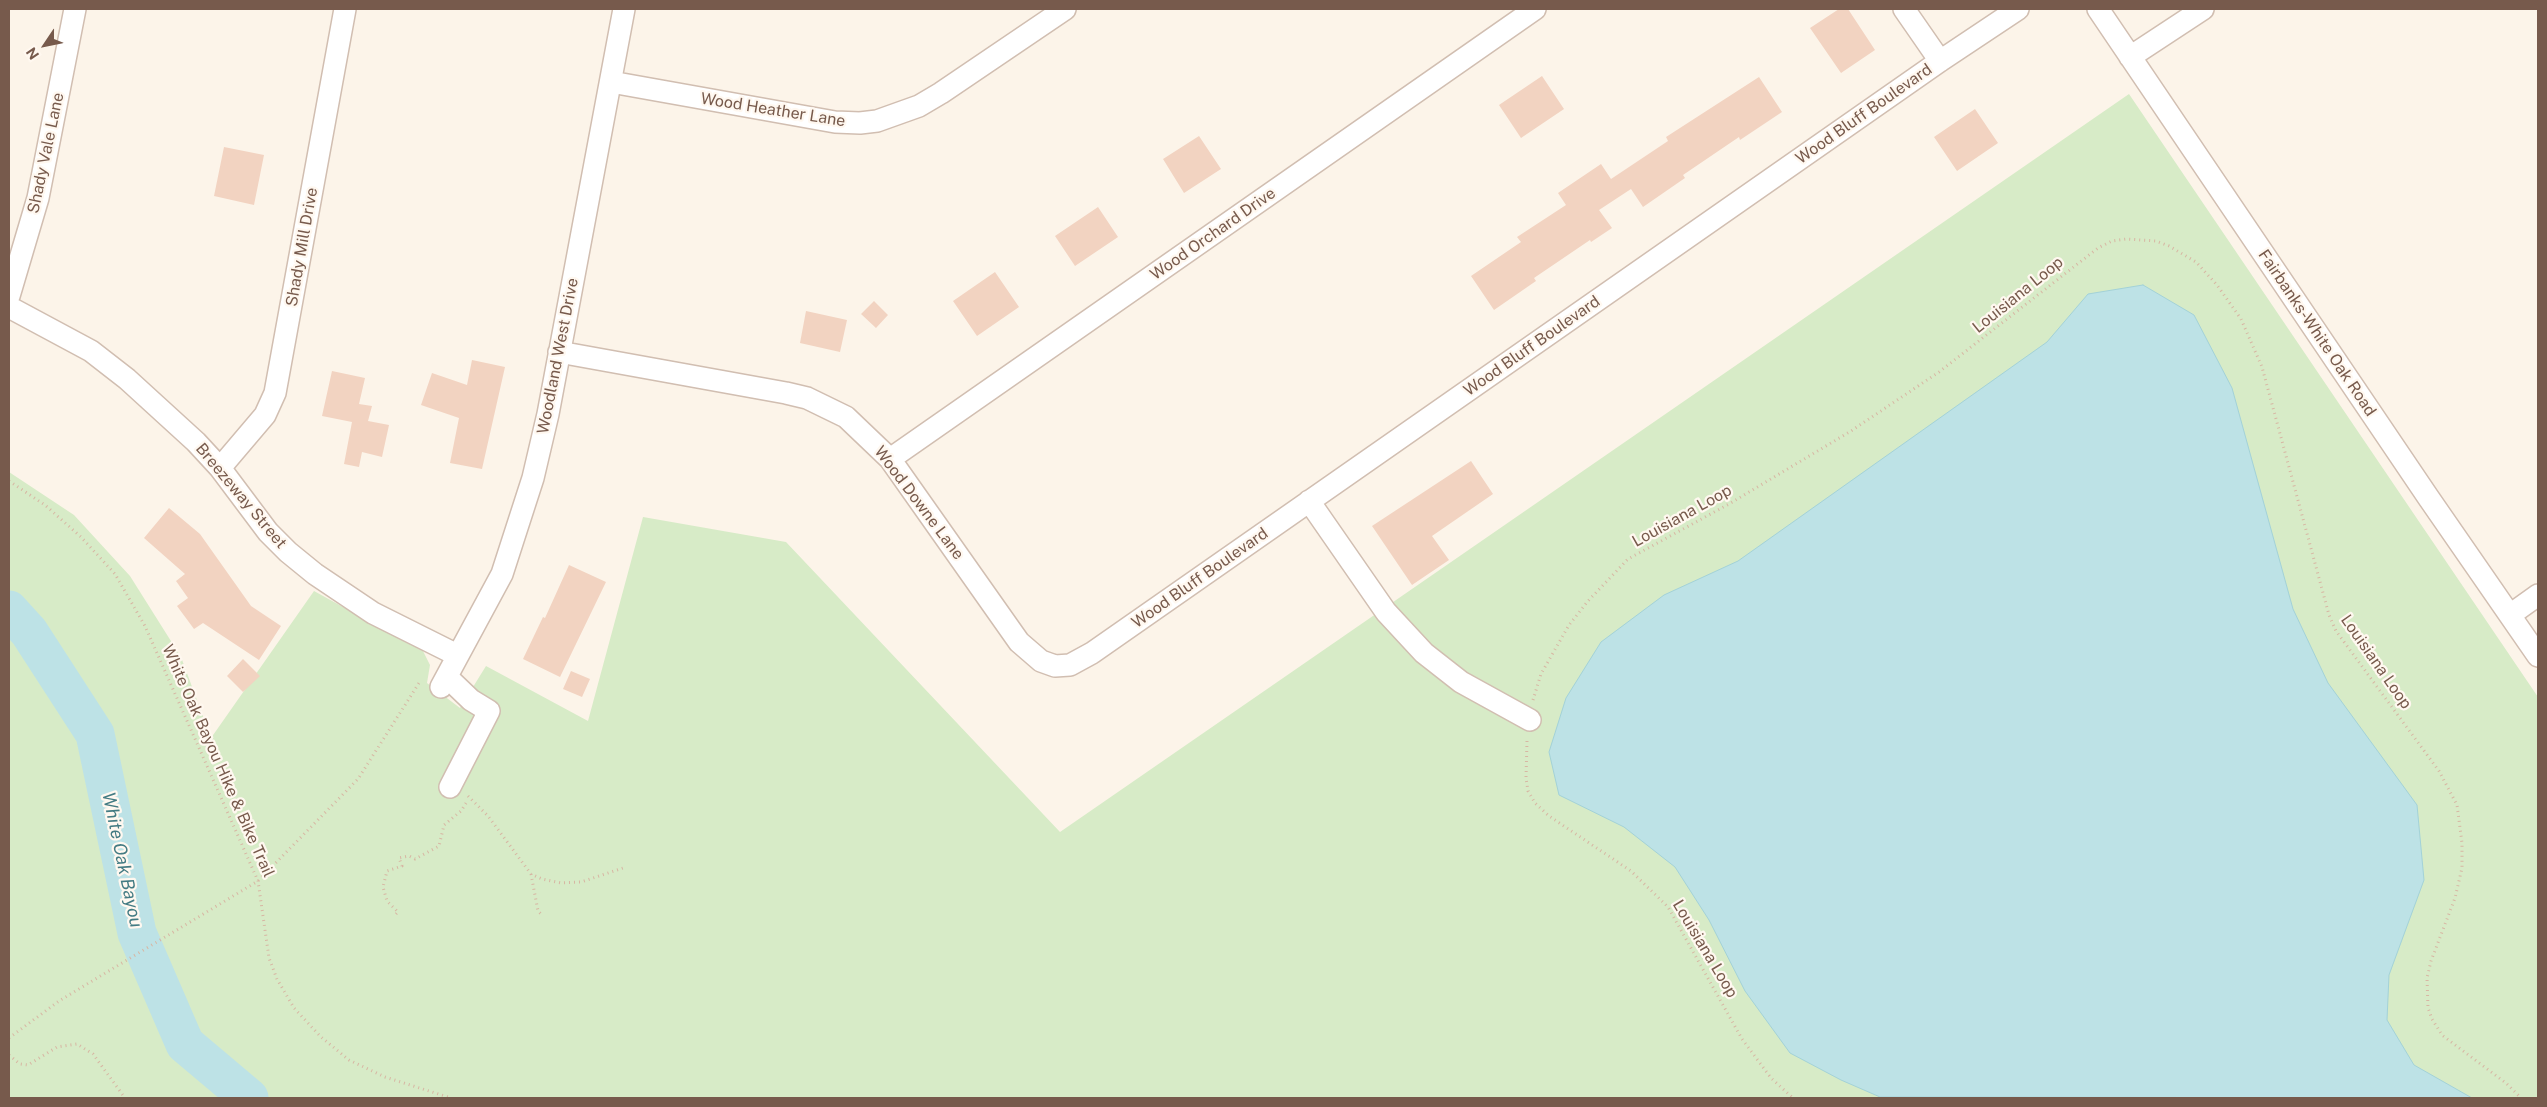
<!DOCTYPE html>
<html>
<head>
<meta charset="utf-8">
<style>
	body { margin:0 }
	#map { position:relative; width:2547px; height:1107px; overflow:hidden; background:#fcf4e9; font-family:"Public Sans",sans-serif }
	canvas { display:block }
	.frame { position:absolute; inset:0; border:10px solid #775a4c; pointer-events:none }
	.north { position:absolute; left:20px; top:20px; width:50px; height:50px; -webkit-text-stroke:4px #fff8f0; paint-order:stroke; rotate:236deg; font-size:14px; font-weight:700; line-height:20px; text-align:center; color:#775a4c }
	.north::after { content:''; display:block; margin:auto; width:18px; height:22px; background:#775a4c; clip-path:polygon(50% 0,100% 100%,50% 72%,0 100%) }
</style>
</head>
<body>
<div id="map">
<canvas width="2547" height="1107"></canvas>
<div class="frame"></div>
<div class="north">N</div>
</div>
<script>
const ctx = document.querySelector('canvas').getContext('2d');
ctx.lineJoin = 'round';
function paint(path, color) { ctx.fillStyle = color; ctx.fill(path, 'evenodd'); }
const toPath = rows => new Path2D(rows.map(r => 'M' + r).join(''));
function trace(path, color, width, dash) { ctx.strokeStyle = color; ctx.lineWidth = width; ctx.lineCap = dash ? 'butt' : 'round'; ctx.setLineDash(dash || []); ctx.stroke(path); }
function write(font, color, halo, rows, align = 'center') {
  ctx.font = font + ' "Public Sans",sans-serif'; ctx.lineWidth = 4.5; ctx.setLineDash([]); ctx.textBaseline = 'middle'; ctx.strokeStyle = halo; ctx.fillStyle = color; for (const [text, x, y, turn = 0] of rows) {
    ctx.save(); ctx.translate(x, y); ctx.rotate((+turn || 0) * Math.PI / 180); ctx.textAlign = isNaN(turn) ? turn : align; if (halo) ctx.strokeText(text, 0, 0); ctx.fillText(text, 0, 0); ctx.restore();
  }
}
const green = toPath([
	[2129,94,2538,697,2538,1098,9,1098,9,472,74,515,130,576,181,657,211,738,314,591,423,651,430,665,427,683,460,708,486,666,588,721,643,517,786,542,1060,832]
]);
const water = toPath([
	[2143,285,2194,315,2232,388,2293,609,2328,683,2417,805,2424,880,2389,975,2387,1020,2414,1065,2472,1098,1880,1097,1841,1080,1790,1053,1745,991,1709,920,1675,867,1624,827,1559,795,1549,752,1566,698,1601,642,1664,595,1738,561,2047,342,2088,294,2143,285]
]);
const river = toPath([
	[9,610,29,632,95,734,137,933,185,1044,249,1098]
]);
const building = toPath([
	[1839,9,1848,9,1875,50,1841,73,1810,28],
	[1542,76,1564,109,1521,138,1499,105],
	[1759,77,1782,112,1740,140,1739,137,1683,175,1685,178,1643,207,1631,189,1599,210,1612,228,1591,242,1590,240,1534,278,1536,281,1494,310,1471,276,1521,242,1517,237,1566,205,1558,193,1601,164,1611,179,1668,141,1666,137],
	[1975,109,1998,143,1957,171,1934,137],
	[1199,136,1221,169,1184,193,1163,159],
	[224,147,264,155,254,205,214,196],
	[1098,207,1118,237,1075,266,1055,236],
	[995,272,1019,307,977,336,953,301],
	[874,301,888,315,876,328,861,314],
	[806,311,847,320,840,352,800,343],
	[472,360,505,367,482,469,450,463,459,418,421,405,432,373,467,385],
	[332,371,365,378,359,404,372,406,368,421,389,425,382,457,362,452,359,467,344,464,352,422,322,416],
	[1471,461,1493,494,1432,536,1449,560,1412,585,1372,526],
	[169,508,200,534,251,606,281,626,259,660,203,623,194,629,177,606,188,598,176,581,185,574,144,538],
	[569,565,606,582,560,677,523,659,543,617,545,618],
	[243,659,260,676,243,692,227,676],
	[571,671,590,679,582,697,563,689]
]);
const path = toPath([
	[9,481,45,505,81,537,115,574,145,626,258,881,269,958,277,979,294,1008,321,1037,349,1060,385,1077,451,1098],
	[1533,700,1541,674,1569,625,1588,601,1628,559,1729,504,1851,431,1939,372,2098,248,2112,241,2126,239,2156,241,2169,246,2196,262,2217,285,2241,319,2262,367,2329,615,2336,631,2439,771,2457,805,2462,843,2462,868,2455,898,2431,961,2427,978,2428,1008,2432,1019,2442,1035,2506,1083,2521,1098],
	[1527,741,1526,778,1528,791,1535,803,1549,816,1631,871,1668,907,1742,1039,1771,1078,1793,1098],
	[468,796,488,816,531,874,542,879,561,883,581,882,626,867],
	[531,874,538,911,543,916],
	[396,914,398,912,387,901,383,887,387,871,402,866,399,858,409,856,415,859,439,846,444,825,461,811,468,800],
	[9,1038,59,1001,258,881,358,779,419,683],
	[9,1055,20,1064,28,1065,57,1047,77,1044,93,1054,125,1098]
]);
const minor = toPath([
	[1904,9,1940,61],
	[2098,9,2428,497,2538,656],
	[2130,57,2203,9],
	[611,82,835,122,860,123,877,121,919,106,941,93,1065,9],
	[9,296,38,198,75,9],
	[9,307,91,351,127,379,196,442,220,468,268,532,288,552,315,574,373,613,457,655],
	[559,352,786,393,807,398,846,417,890,459,1019,642,1041,661,1055,666,1070,665,1092,653,1940,61,2018,9],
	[890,459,1535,9],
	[220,468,265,415,275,393,345,9],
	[1309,501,1386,612,1424,653,1461,682,1530,720],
	[2510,615,2538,595],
	[447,677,471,700,489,711,450,787],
	[441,687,502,574,533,478,548,414,624,9]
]);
const streetNames = [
	["Wood Heather Lane",773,110,9],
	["Wood Bluff Boulevard",1864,114,-35],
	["Shady Vale Lane",46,153,-78],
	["Wood Orchard Drive",1213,234,-35],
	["Shady Mill Drive",302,247,-80],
	["Louisiana Loop",2018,295,-39],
	["Fairbanks-White Oak Road",2317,333,56],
	["Wood Bluff Boulevard",1532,346,-35],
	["Woodland West Drive",558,356,-79],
	["Breezeway Street",241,496,50],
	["Wood Downe Lane",919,503,53],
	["Louisiana Loop",1682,516,-29],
	["Wood Bluff Boulevard",1200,578,-35],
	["Louisiana Loop",2376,662,55],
	["White Oak Bayou Hike & Bike Trail",218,761,66],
	["Louisiana Loop",1705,949,59]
];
const waterNames = [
	["White Oak Bayou",122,860,78]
];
paint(green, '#d7ebc7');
paint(water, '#bde2e6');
trace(water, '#a3d2d8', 1);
trace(river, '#bde2e6', 39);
paint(building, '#f2d3c1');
trace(minor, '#d1beb1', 24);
trace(path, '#d7b6a3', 3, [1, 4]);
trace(minor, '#fff', 21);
write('16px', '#775a4c', '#fff8f0', streetNames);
write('italic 18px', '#437b83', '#fff8f0', waterNames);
</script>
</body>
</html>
